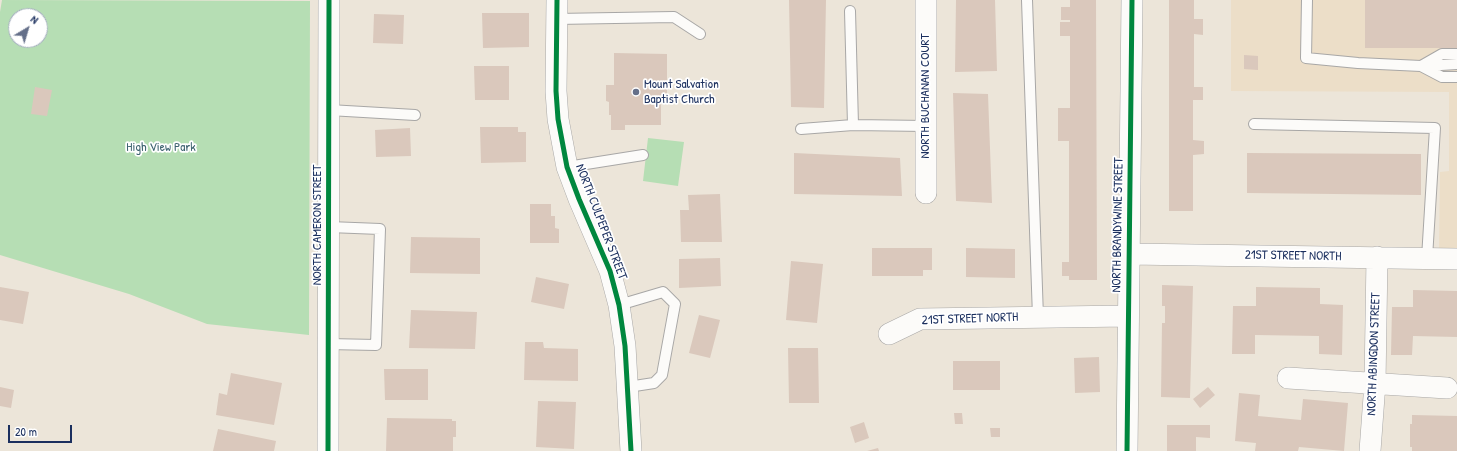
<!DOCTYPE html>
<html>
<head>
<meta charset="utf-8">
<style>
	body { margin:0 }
	#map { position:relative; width:1457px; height:451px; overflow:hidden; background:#ece5d9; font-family:"Patrick Hand",sans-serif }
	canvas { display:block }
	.north { position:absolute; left:8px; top:8px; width:40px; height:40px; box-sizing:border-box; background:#fff; border:1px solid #a4acbf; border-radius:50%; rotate:38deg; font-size:11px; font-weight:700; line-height:16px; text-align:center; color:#1b2f5e }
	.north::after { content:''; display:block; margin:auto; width:14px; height:18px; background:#646f89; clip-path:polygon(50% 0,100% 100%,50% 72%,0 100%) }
	.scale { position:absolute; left:8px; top:425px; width:64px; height:18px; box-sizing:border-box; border:2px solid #1b2f5e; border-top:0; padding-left:5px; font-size:12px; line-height:14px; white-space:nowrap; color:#1b2f5e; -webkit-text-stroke:3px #fff; paint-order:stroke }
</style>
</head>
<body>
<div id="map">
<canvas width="1457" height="451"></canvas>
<div class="north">N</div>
<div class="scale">20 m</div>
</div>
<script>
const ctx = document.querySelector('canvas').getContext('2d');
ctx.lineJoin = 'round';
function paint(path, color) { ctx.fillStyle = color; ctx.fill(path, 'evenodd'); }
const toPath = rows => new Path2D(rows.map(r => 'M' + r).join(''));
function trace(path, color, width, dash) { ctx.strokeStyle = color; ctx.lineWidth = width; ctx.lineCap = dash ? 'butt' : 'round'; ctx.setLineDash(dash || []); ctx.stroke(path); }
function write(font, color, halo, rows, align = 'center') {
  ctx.font = font + ' "Patrick Hand",sans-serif'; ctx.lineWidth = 3.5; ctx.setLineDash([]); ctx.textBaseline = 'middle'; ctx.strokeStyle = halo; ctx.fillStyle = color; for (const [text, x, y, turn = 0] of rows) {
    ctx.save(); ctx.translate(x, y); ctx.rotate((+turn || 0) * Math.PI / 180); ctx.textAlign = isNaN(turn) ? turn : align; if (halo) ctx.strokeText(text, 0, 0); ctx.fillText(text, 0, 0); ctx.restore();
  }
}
const built = toPath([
	[1231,0,1457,0,1457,254,1439,253,1440,172,1449,171,1449,92,1231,91]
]);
const green = toPath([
	[2,0,310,1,309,335,207,324,129,294,0,255,0,12],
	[16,16,40,16,40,40,16,40],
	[648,138,684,142,678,186,643,181]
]);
const building = toPath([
	[789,0,826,0,824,108,791,107],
	[956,0,995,0,997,71,955,72],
	[1070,0,1096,0,1097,280,1069,280,1069,276,1062,276,1062,262,1069,262,1069,141,1058,141,1058,108,1070,108,1070,36,1060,36,1060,22,1070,22,1070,20,1061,20,1061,7,1070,7],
	[1169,0,1194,0,1194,19,1203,19,1203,35,1194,34,1194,87,1203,87,1203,100,1193,100,1193,140,1204,141,1204,154,1193,155,1193,211,1169,211],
	[1365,0,1457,0,1457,48,1365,48],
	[482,13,529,13,529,47,483,48],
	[374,14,404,15,403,44,373,43],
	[614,53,667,54,667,100,661,100,661,125,625,125,625,130,611,130,611,115,609,115,609,102,606,101,606,85,614,85],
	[1244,55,1258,56,1258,70,1244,69],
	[474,66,509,66,509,100,475,100],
	[35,87,52,90,47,116,31,114],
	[953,93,988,94,992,203,956,201],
	[480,127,518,127,518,132,526,132,526,162,481,163],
	[410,128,411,156,376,157,375,130],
	[794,153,900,158,902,196,794,194],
	[1247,153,1421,154,1421,195,1247,193],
	[720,194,722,242,681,242,680,210,689,210,688,195],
	[530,204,551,204,551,216,555,216,555,228,559,229,559,243,530,243],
	[411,237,480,238,480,274,410,273],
	[872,248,932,248,932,270,923,270,923,276,872,276],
	[966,248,1015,249,1015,278,966,277],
	[720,258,721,286,679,288,679,259],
	[791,261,823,264,817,323,786,320],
	[536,277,569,284,564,309,531,302],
	[1162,285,1193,286,1190,398,1161,397,1162,323,1165,323,1165,306,1162,306],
	[0,287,29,292,23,324,0,320],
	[1256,287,1320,288,1320,304,1343,305,1342,355,1319,354,1319,336,1255,335,1255,354,1232,354,1233,306,1256,306],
	[1413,290,1457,291,1457,337,1413,336,1412,355,1391,355,1392,307,1413,307],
	[411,310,477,312,475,349,409,348],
	[699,315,720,320,710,358,689,353],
	[525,342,543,342,544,348,578,349,578,381,524,380],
	[788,348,818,348,819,403,789,403],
	[1099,357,1100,392,1075,393,1074,358],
	[953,361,1000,361,1000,390,953,390],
	[384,369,428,369,428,400,385,400],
	[231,373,282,383,274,425,216,415,219,393,227,395],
	[0,387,14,390,11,408,0,406],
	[1208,387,1215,395,1200,408,1193,399],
	[1239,393,1260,395,1258,416,1301,420,1303,399,1348,403,1344,451,1299,447,1298,451,1255,451,1256,443,1235,441],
	[538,401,576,402,574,449,536,447],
	[954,413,962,413,963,424,955,424],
	[1412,415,1457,416,1457,451,1412,451,1412,447,1410,447,1410,424,1412,424],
	[387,418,452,419,452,421,456,421,456,437,453,437,453,451,386,451],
	[864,422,869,438,855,443,850,427],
	[1167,425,1210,425,1210,438,1196,437,1196,451,1167,451],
	[990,428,1000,428,1000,437,991,437],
	[218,429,276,441,274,451,213,451],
	[878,448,879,451,867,451]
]);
const lane = toPath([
	[1027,0,1038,317],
	[1307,0,1306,58,1358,63,1421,66,1442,77,1457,77],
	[850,11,853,125,926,126],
	[556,19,674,17,700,34],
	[1421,66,1442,54,1457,54],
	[1425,66,1457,64],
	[329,110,415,115],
	[1254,124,1435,128,1427,258],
	[801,129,853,125],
	[567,167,643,155],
	[619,305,663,292,675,304,662,375,654,383,628,387],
	[328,344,376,345,380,229,329,227]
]);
const street = toPath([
	[557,0,556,91,558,119,567,167,579,199,610,271,619,305,625,346,631,451],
	[926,193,926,0],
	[1130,254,1457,259],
	[889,334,920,319,1127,316],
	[1288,378,1447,388],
	[328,451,329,0],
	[1127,451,1132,0],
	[1370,451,1375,383,1377,257]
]);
const cycleway = toPath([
	[557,0,556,91,558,119,567,167,579,199,610,271,619,305,625,346,631,451],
	[328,451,329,0],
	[1127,451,1132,0]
]);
const markers = [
	[636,92,4,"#646f89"]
];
const poiNames = [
	["Mount Salvation",644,85],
	["Baptist Church",644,100]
];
const streetNames = [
	["NORTH BUCHANAN COURT",926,96,-90],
	["NORTH CULPEPER STREET",601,222,69],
	["NORTH CAMERON STREET",318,225,-90],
	["NORTH BRANDYWINE STREET",1118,225,-89],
	["21ST STREET NORTH",1293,256,1],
	["21ST STREET NORTH",970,319,-2],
	["NORTH ABINGDON STREET",1374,354,-88]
];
const parkNames = [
	["High View Park",161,148]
];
paint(built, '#ecdec8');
paint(green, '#b6deb4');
paint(building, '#dac8bc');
trace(lane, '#a8a7a6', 12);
trace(street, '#a8a7a6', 22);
trace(lane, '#fcfbf9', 10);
trace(street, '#fcfbf9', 21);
trace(cycleway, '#00873e', 5);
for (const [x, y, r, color] of markers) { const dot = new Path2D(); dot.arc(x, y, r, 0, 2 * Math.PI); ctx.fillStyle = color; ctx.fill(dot); trace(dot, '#fff', 1.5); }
write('13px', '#1b2f5e', '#fff', poiNames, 'left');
write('13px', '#1b2f5e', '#fff', streetNames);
write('13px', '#3c626f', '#fff', parkNames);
</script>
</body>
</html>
